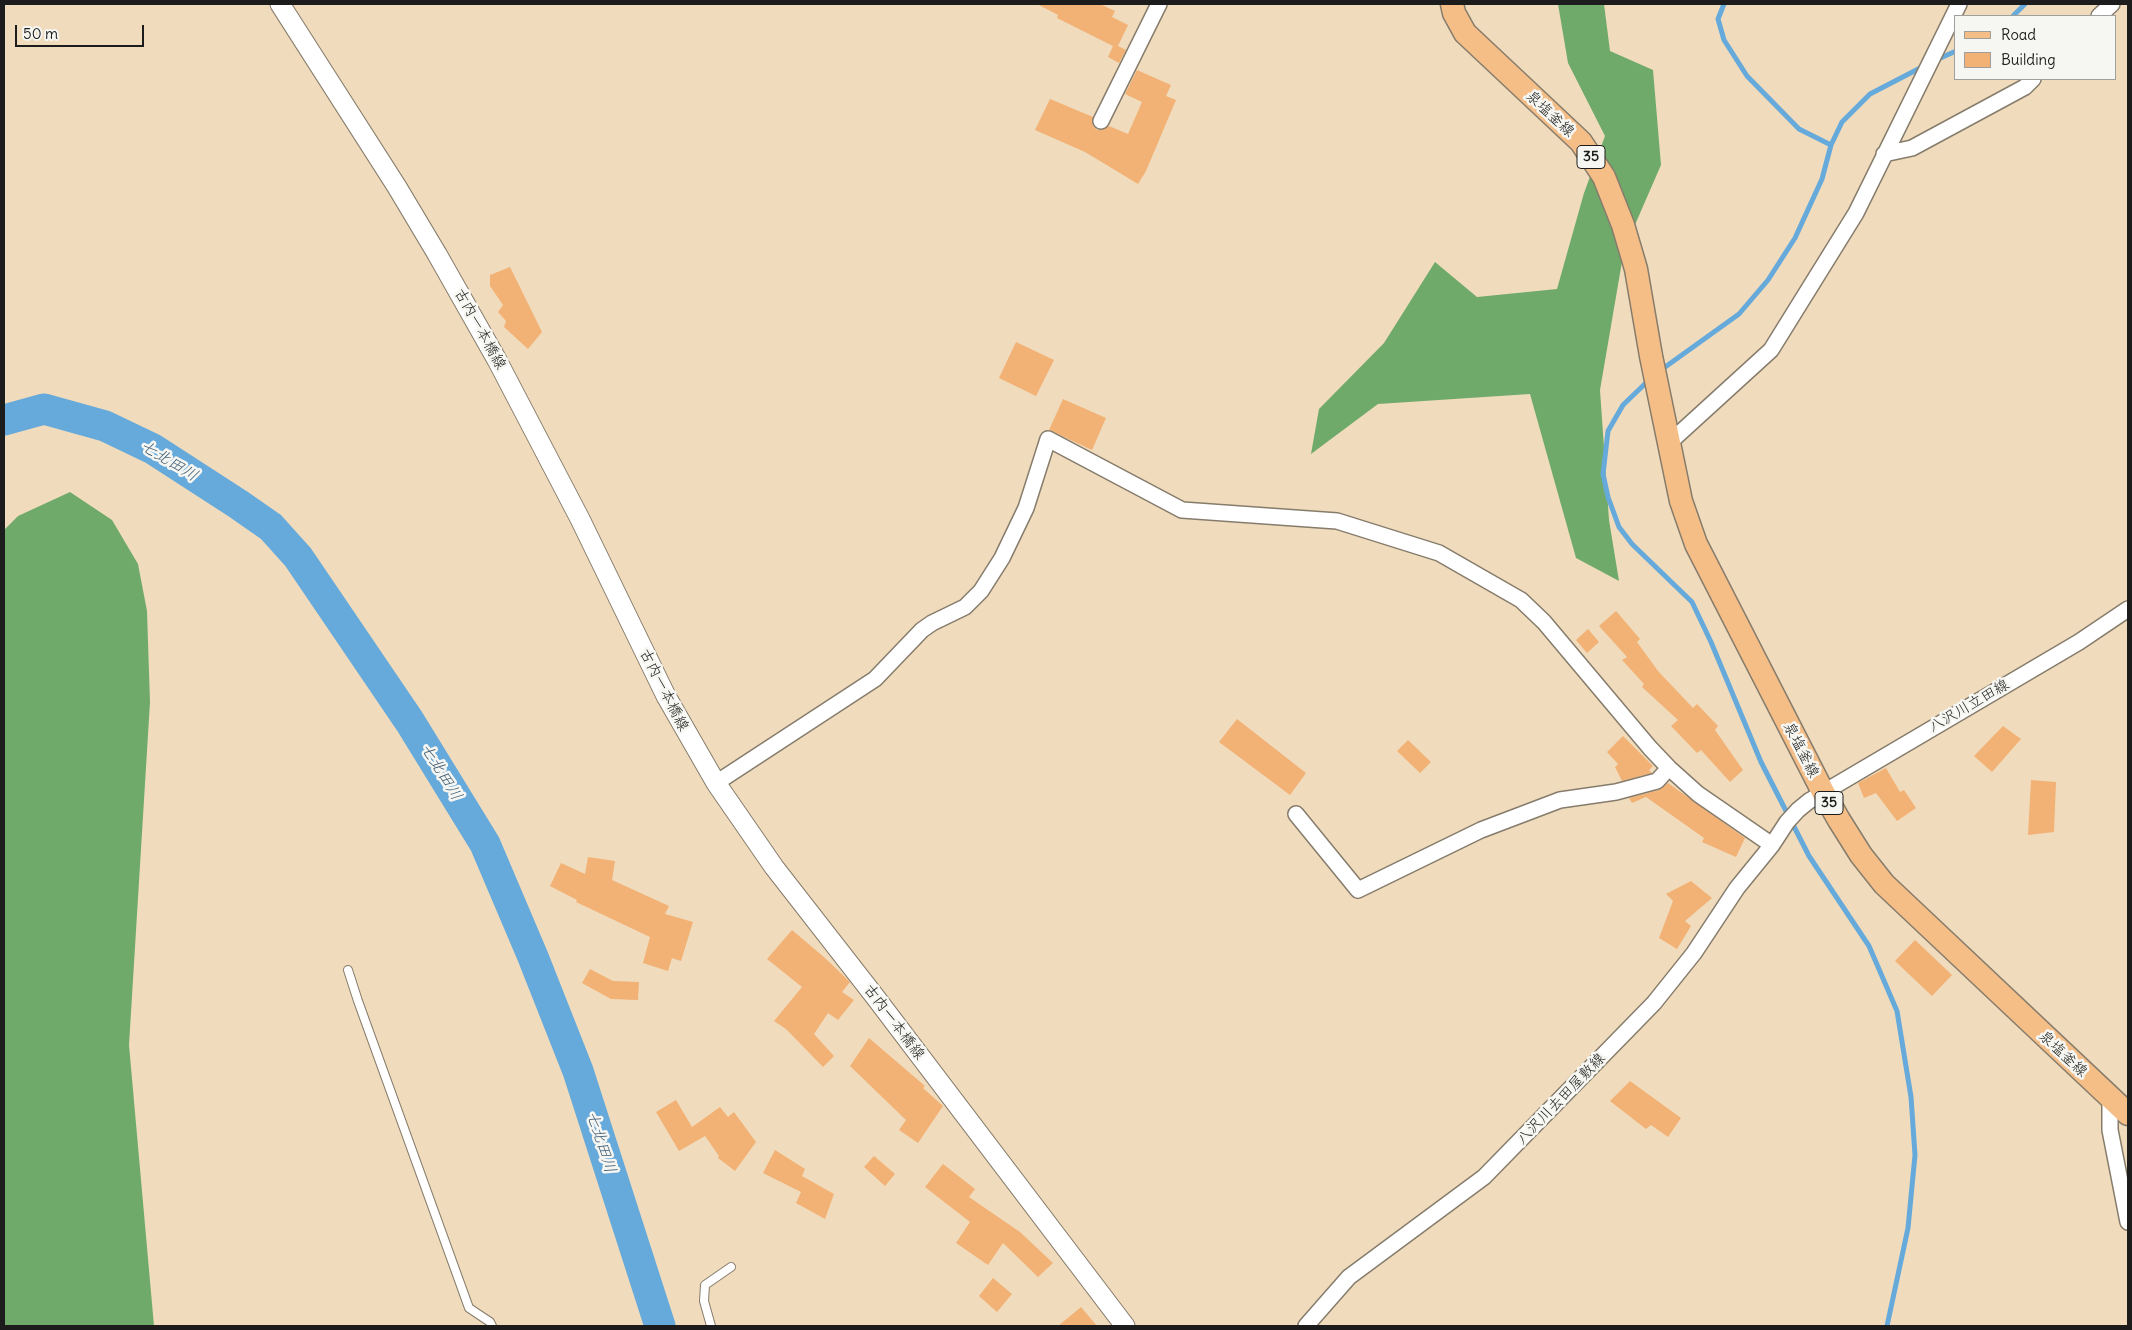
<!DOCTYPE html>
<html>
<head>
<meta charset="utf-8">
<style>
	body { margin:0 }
	#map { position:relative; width:2132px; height:1330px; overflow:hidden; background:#f0dcbc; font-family:Delius,sans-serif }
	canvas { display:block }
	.frame { position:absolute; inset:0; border:5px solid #1c1c1c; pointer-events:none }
	.legend { position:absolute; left:1954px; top:15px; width:162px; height:65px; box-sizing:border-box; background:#f6f6f2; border:1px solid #9f9f9c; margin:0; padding:6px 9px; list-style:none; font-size:15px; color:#1c1c1c }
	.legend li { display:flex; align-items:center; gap:10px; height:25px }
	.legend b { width:25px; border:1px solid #9f9f9c }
	.scale { position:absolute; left:15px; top:25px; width:129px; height:22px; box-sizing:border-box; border:2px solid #1c1c1c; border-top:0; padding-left:6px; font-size:15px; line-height:18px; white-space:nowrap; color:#1c1c1c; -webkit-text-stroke:4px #f6f6f2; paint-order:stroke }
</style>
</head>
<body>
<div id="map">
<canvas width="2132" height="1330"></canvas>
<div class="frame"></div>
<ul class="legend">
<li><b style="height:6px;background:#f6be87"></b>Road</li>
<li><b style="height:14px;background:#f2b175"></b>Building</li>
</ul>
<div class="scale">50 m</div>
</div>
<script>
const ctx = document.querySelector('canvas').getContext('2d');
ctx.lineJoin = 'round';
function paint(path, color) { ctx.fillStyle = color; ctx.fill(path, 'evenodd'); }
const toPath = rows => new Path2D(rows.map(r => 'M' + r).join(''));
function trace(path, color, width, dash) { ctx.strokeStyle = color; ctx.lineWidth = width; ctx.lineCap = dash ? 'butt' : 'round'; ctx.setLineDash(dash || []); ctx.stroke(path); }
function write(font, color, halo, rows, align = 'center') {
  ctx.font = font + ' Delius,"Klee One",sans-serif'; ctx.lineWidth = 5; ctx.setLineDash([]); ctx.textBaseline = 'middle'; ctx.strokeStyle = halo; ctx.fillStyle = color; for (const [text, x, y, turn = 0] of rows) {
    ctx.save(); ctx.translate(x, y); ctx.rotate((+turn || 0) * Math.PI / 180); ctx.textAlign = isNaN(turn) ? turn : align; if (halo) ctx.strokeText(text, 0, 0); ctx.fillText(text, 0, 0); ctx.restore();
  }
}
const forest = toPath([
	[1558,4,1604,4,1610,51,1653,70,1661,165,1624,250,1600,390,1609,520,1619,581,1576,558,1530,394,1378,404,1311,454,1319,409,1384,343,1435,262,1477,297,1557,289,1584,193,1605,136,1568,63],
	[70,492,112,520,138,564,147,611,150,702,129,1045,154,1326,4,1326,4,530,18,516]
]);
const stream = toPath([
	[1724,4,1718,19,1724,40,1747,76,1799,129,1831,145],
	[2013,16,2025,4],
	[1936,60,1956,51],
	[1661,370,1739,314,1768,280,1795,238,1822,179,1831,145,1842,122,1870,94,1924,66],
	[1650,379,1623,405,1608,431,1603,474,1608,497,1619,527,1632,544,1692,602,1711,642,1761,762,1809,856,1869,946,1897,1011,1911,1097,1915,1155,1908,1228,1887,1326]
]);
const river = toPath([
	[4,420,44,409,105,426,153,449,238,504,271,527,298,557,410,722,485,844,533,957,578,1071,660,1326]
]);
const building = toPath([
	[1037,4,1100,4,1115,11,1112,17,1128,25,1118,46,1126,50,1119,63,1108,57,1113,46,1057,18,1058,15],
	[1137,70,1171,85,1166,96,1176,100,1146,171,1138,184,1085,152,1035,130,1050,99,1093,117,1093,126,1097,130,1102,130,1109,126,1128,134,1142,102,1125,94],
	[510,267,542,332,528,349,504,327,506,321,498,312,503,305,490,286,490,275],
	[1016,342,1054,360,1036,396,999,378],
	[1063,399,1106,418,1092,450,1049,430],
	[1616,611,1640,639,1637,642,1658,671,1693,708,1697,704,1718,726,1715,730,1743,770,1730,782,1701,750,1697,753,1671,726,1678,720,1642,687,1644,684,1622,660,1627,657,1599,626],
	[1588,629,1599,642,1587,653,1576,640],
	[1237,719,1306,773,1290,795,1219,742],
	[2003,726,2021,739,1992,772,1974,756],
	[1623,736,1653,766,1649,770,1652,773,1622,781,1615,767,1618,764,1607,752],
	[1408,740,1431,762,1420,773,1397,751],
	[1886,768,1900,792,1904,790,1916,808,1897,821,1876,793,1864,798,1858,783],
	[2031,780,2056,782,2054,832,2028,835],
	[1668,783,1745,838,1736,857,1702,842,1704,838,1646,797,1632,803,1629,798,1659,790],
	[588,857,615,861,612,880,669,906,665,914,693,922,681,961,672,958,668,971,643,963,650,937,576,902,577,900,550,886,561,863,585,874],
	[1691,881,1712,898,1685,921,1691,926,1677,949,1659,938,1673,901,1666,894],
	[792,930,825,958,850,982,842,992,854,1000,838,1020,828,1013,814,1034,834,1056,823,1067,786,1029,774,1021,802,987,767,959],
	[1915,940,1952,975,1932,996,1895,961],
	[590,969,613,981,639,982,638,1000,611,999,582,983],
	[869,1038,925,1086,923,1088,943,1106,918,1143,899,1130,906,1120,850,1066],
	[1630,1081,1681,1118,1668,1137,1651,1125,1646,1129,1610,1101],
	[676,1100,692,1127,720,1107,728,1117,734,1112,756,1142,735,1171,718,1158,719,1156,705,1136,679,1151,656,1112],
	[775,1150,805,1169,802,1176,834,1194,825,1219,796,1203,801,1192,763,1173],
	[874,1156,895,1174,885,1186,864,1167],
	[943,1164,975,1189,969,1197,1020,1232,1053,1263,1038,1277,1003,1243,988,1265,956,1243,970,1222,925,1187],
	[993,1278,1012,1294,997,1312,979,1296],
	[1081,1307,1097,1326,1058,1326]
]);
const service = toPath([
	[348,970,358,1001,469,1308,490,1322,492,1326],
	[711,1326,704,1301,705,1285,731,1267]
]);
const minor = toPath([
	[2099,16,2112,4],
	[1101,121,1159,4],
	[1884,154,1912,148,2025,87,2033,79],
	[1669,443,1771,350,1856,213,1959,4],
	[716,783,875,679,922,630,932,623,965,607,981,591,1002,558,1026,508,1048,439,1182,510,1337,521,1439,553,1521,600,1544,622,1650,748,1669,768,1698,794,1772,845],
	[1296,814,1358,890,1481,830,1560,800,1616,792,1657,781,1669,768],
	[2110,1098,2110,1130,2128,1222],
	[1306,1326,1349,1277,1484,1177,1654,1003,1694,953,1737,888,1772,845,1787,822,1798,810,1809,801,2079,642,2128,609]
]);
const tertiary = toPath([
	[280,4,397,187,437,254,497,360,580,519,666,696,716,783,774,867,876,998,1125,1326]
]);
const primary = toPath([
	[1452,4,1454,13,1465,33,1581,142,1604,177,1623,225,1636,269,1651,356,1681,501,1696,544,1823,792,1839,820,1861,855,1884,884,2128,1114]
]);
const shields = [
	[1591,157,28],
	[1829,803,28]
];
const shieldNames = [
	["35",1591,157],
	["35",1829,803]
];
const streetNames = [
	["泉塩釜線",1550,114,43],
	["古内一本橋線",480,329,61],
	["古内一本橋線",664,690,63],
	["八沢川立田線",1969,706,-30],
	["泉塩釜線",1801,750,63],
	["古内一本橋線",894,1022,53],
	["泉塩釜線",2063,1054,43],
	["八沢川去田屋敷線",1561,1099,-46]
];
const waterNames = [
	["七北田川",169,461,31],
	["七北田川",441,772,58],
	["七北田川",601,1142,72]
];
paint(forest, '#70aa6a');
trace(stream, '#66a9db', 5);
trace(river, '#66a9db', 31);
paint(building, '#f2b175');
trace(service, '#867c6c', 10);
trace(minor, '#867c6c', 18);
trace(tertiary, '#867c6c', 21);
trace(primary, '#867c6c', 25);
trace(service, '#fff', 8);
trace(minor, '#fff', 15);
trace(tertiary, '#fff', 19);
trace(primary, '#f6be87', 22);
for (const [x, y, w] of shields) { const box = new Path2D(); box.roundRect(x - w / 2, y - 11.5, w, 23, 4); ctx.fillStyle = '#f6f6f2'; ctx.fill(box); trace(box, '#1c1c1c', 1); }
write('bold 14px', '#1c1c1c', null, shieldNames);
write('15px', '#1c1c1c', '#f6f6f2', streetNames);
write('italic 16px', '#3d5b72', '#f6f6f2', waterNames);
</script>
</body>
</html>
